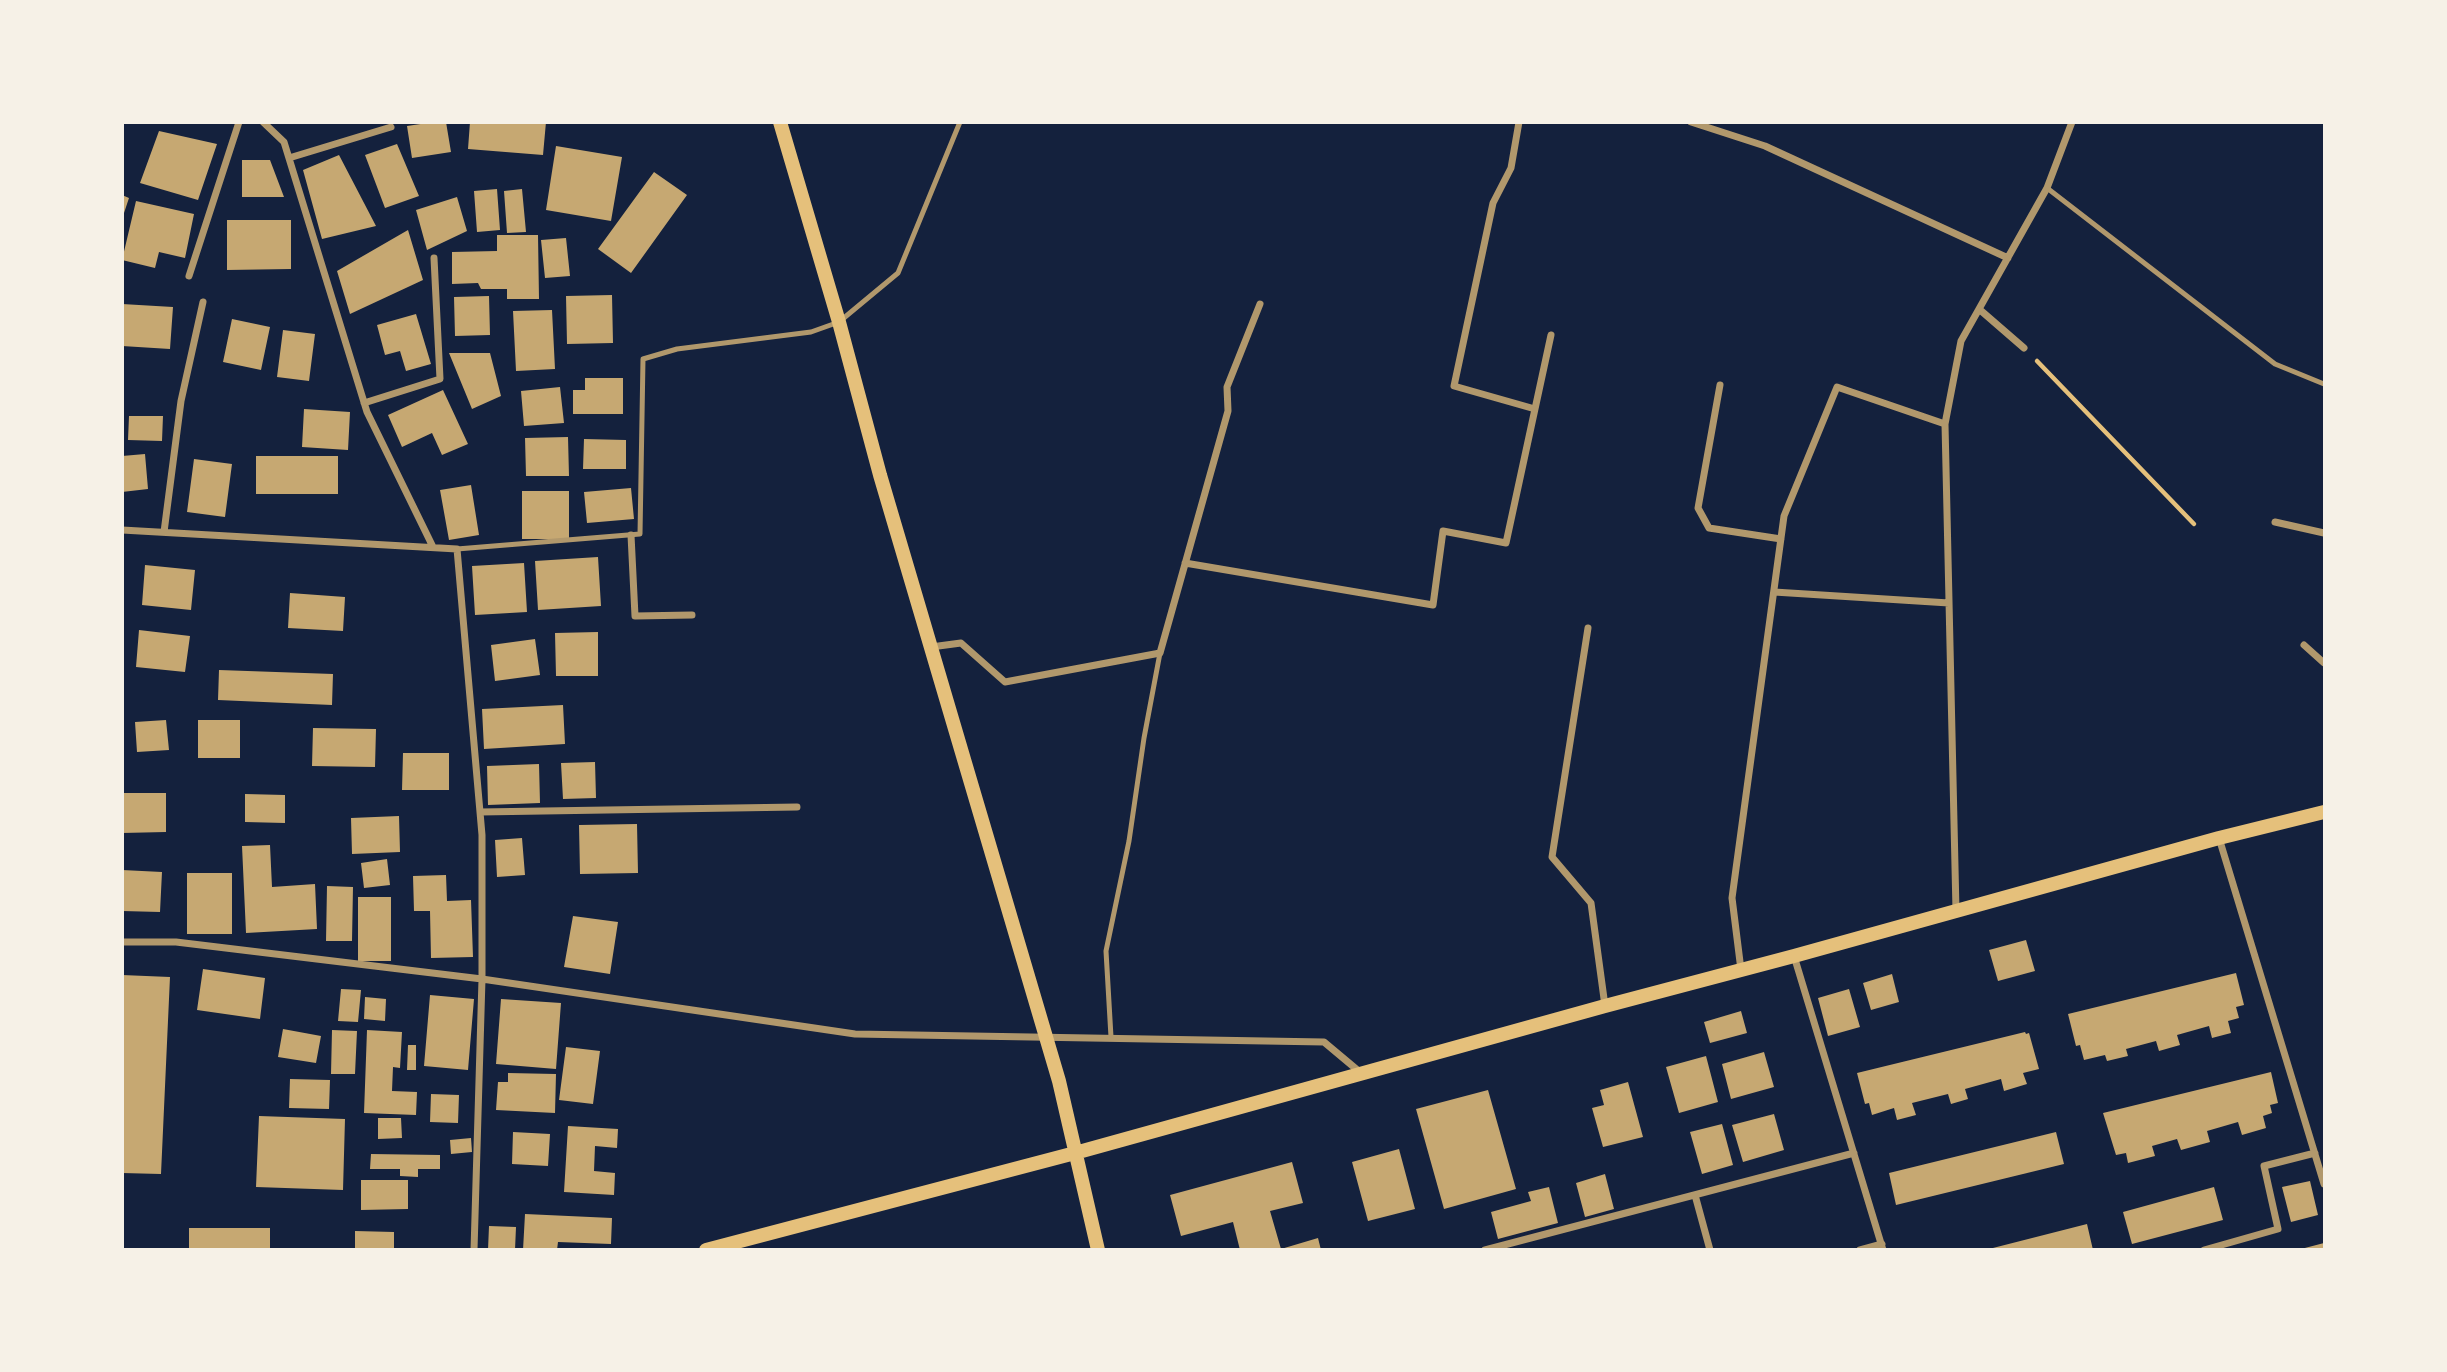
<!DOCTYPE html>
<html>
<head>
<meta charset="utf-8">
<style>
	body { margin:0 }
	#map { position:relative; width:2447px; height:1372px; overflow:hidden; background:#14213d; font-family:"Asap Condensed",sans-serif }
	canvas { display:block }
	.frame { position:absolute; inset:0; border:124px solid #f6f1e7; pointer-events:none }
</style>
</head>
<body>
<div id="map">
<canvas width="2447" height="1372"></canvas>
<div class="frame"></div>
</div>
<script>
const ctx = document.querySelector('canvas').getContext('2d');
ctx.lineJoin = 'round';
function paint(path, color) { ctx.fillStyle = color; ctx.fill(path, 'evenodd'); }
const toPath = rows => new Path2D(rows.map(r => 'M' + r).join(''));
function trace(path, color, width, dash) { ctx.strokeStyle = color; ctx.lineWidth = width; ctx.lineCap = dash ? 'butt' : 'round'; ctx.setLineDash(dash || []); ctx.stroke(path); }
const building = toPath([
	[434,122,446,122,451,152,412,158,407,126],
	[470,122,546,122,543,155,468,149],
	[159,131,217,144,198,200,140,183],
	[397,144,419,196,385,208,365,155],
	[556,146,622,157,611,221,546,210],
	[339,155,376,226,322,239,303,170],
	[242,160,270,160,284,197,242,197],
	[654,172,687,195,631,273,598,249],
	[497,189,500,230,477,232,474,191],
	[522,189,526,232,507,233,504,191],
	[122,195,129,198,123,216,122,215],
	[457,197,467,231,427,250,416,210],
	[136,201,194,214,185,258,159,252,155,268,122,260],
	[227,220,291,220,291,269,227,270],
	[408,230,423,280,350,314,337,271],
	[497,235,538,235,539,299,507,299,507,289,481,289,478,283,452,284,452,252,497,251],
	[566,238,570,276,545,278,541,240],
	[612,295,613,343,567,344,566,296],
	[489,296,490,335,455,336,454,297],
	[122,304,173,307,170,349,122,346],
	[552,310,555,369,516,371,513,311],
	[416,314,431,364,406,371,400,351,385,355,377,325],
	[232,319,270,327,261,370,223,362],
	[283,330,315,334,309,381,277,377],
	[449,353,490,353,501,396,472,409],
	[585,378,623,378,623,414,573,414,573,390,585,390],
	[560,387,564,423,524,426,521,391],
	[443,390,468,444,442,455,432,433,402,447,388,415],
	[304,409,350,412,348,450,302,447],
	[129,416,163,416,162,441,128,440],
	[568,437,569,476,526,476,525,438],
	[584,439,626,440,626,469,583,469],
	[145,454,148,489,122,492,122,456],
	[256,456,338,456,338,494,256,494],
	[194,459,232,464,225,517,187,512],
	[471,485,479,535,449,540,440,490],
	[631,488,634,519,587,523,584,492],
	[522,491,569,491,569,539,522,539],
	[598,557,601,606,538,610,535,561],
	[524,563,527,612,475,615,472,566],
	[145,565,195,570,191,610,142,605],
	[290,593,345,597,343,631,288,628],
	[139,630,190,636,185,672,136,667],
	[598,632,598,676,556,676,555,633],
	[535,639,540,675,495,681,491,645],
	[219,670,333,674,332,705,218,700],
	[563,705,565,744,484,749,482,709],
	[166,720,169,750,137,752,135,722],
	[198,720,240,720,240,758,198,758],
	[313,728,376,729,375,767,312,766],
	[403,753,449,753,449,790,402,790],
	[595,762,596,798,563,799,561,763],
	[539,764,540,803,488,805,487,766],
	[122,793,166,793,166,832,122,833],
	[245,794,285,795,285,823,245,822],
	[399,816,400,852,352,854,351,818],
	[637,824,638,873,580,874,579,825],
	[522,838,525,875,497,877,495,840],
	[270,845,272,887,315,884,317,929,246,933,242,846],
	[387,859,390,885,364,888,361,863],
	[122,870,162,872,160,912,122,911],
	[187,873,232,873,232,934,187,934],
	[446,875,447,901,471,900,473,957,431,958,430,911,414,911,413,876],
	[327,886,353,887,352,941,326,941],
	[358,897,391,897,391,961,358,961],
	[573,916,618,922,610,974,564,967],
	[2026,940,2035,971,1998,981,1989,950],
	[203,969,265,978,260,1019,197,1010],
	[2236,973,2244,1005,2236,1007,2239,1018,2228,1021,2231,1033,2212,1038,2209,1026,2177,1035,2180,1045,2159,1051,2156,1041,2126,1049,2128,1056,2107,1061,2105,1055,2084,1060,2080,1045,2076,1046,2068,1014],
	[1892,974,1899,1002,1871,1010,1863,983],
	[122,975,170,977,161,1174,122,1173],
	[341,989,361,990,358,1022,338,1021],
	[1849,989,1860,1027,1828,1036,1818,998],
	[430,995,474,999,468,1070,424,1066],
	[365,997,386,999,385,1021,364,1019],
	[501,999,561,1003,556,1069,496,1064],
	[1741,1011,1747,1033,1710,1043,1704,1022],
	[283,1029,321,1036,316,1063,278,1057],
	[332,1030,357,1031,355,1074,331,1074],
	[367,1030,402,1032,400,1068,393,1067,392,1091,417,1092,416,1115,364,1113],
	[2025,1032,2026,1034,2029,1033,2039,1069,2023,1073,2027,1084,2004,1091,2001,1079,1965,1089,1968,1099,1951,1104,1948,1094,1912,1103,1916,1115,1897,1120,1894,1108,1872,1115,1869,1103,1865,1104,1857,1073],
	[408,1045,416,1045,416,1070,407,1070],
	[566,1047,600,1051,593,1104,559,1100],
	[1764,1052,1774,1087,1731,1099,1722,1064],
	[1706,1056,1718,1102,1679,1113,1666,1067],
	[2271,1072,2278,1103,2270,1105,2272,1113,2263,1116,2266,1128,2242,1135,2238,1122,2207,1131,2210,1142,2181,1150,2177,1139,2152,1146,2155,1156,2128,1163,2126,1153,2116,1155,2103,1113],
	[508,1073,556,1074,555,1113,496,1110,498,1082,508,1082],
	[290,1079,330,1080,329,1109,289,1108],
	[1628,1082,1643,1137,1603,1147,1592,1108,1604,1105,1600,1090],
	[1488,1090,1516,1189,1444,1209,1416,1109],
	[431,1094,459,1095,458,1123,430,1122],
	[1774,1114,1784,1150,1743,1162,1732,1125],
	[259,1116,345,1119,343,1190,256,1187],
	[378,1118,401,1118,402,1138,378,1139],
	[1722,1124,1733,1165,1702,1174,1690,1132],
	[568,1126,618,1129,617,1148,595,1146,594,1171,615,1173,614,1195,564,1192],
	[513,1132,550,1134,548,1166,512,1164],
	[2056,1132,2064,1164,1896,1205,1889,1173],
	[471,1138,472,1152,451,1154,450,1140],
	[1399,1149,1415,1209,1368,1221,1352,1162],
	[371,1154,440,1155,440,1169,418,1169,418,1177,400,1176,400,1169,370,1169],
	[1292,1162,1303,1203,1270,1211,1281,1249,1318,1238,1321,1250,1240,1250,1233,1222,1181,1236,1170,1195],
	[1605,1174,1614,1209,1585,1217,1576,1183],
	[361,1180,408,1180,408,1209,361,1210],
	[2310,1181,2318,1215,2291,1222,2282,1187],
	[1549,1187,1558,1223,1498,1239,1491,1212,1531,1201,1528,1192],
	[2214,1187,2223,1220,2132,1244,2123,1212],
	[525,1214,612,1218,611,1244,558,1242,557,1250,523,1250],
	[2087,1224,2093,1250,1989,1250,1989,1249],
	[489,1226,516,1227,515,1250,488,1250],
	[189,1228,270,1228,270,1250,189,1250],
	[355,1231,394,1232,394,1250,355,1250],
	[2324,1243,2324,1250,2301,1250,2301,1249]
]);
const path = toPath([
	[2037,361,2194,524]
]);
const service = toPath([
	[2047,188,2275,364,2324,384],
	[457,549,640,534,643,359,677,349,811,332,839,322,898,273,960,122],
	[1111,1037,1106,951,1129,841,1144,738,1160,653]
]);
const minor = toPath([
	[263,122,284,142,367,412,433,547],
	[1519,122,1511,168,1493,203,1454,386,1535,409],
	[1691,122,1765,146,2008,258],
	[289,158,391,127],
	[189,276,239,122],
	[1979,309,2024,348],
	[1720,385,1698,508,1709,528,1781,539],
	[364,403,440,379,434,258],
	[2275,522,2324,533],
	[122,530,457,549,482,835,482,979,474,1250],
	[164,532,181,401,203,302],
	[631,535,635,616,692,615],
	[1185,563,1433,605,1443,531,1506,543,1551,335],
	[1774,592,1949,603],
	[1588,628,1552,857,1591,903,1605,1006],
	[2304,645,2324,663],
	[931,647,961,643,1005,682,1160,653,1228,411,1227,387,1260,304],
	[480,812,797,807],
	[2219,838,2324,1184],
	[1956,911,1945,424,1961,341,2047,188,2072,122],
	[122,942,176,942,482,979,855,1034,1324,1042,1361,1073],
	[1794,956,1883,1250],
	[1741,970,1732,898,1784,516,1837,387,1945,424],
	[1695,1195,1710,1250],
	[1485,1250,1854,1153],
	[1860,1250,1882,1244],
	[2204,1250,2278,1229,2264,1166,2315,1153]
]);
const secondary = toPath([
	[780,122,839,322,880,475,1059,1081,1098,1250],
	[706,1250,1075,1153,1605,1006,1794,956,2219,838,2324,812]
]);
paint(building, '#c6a872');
trace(path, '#e5c07b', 4.5);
trace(service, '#b1986c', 5);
trace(minor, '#b1986c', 7);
trace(secondary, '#e5c07b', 14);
</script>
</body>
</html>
